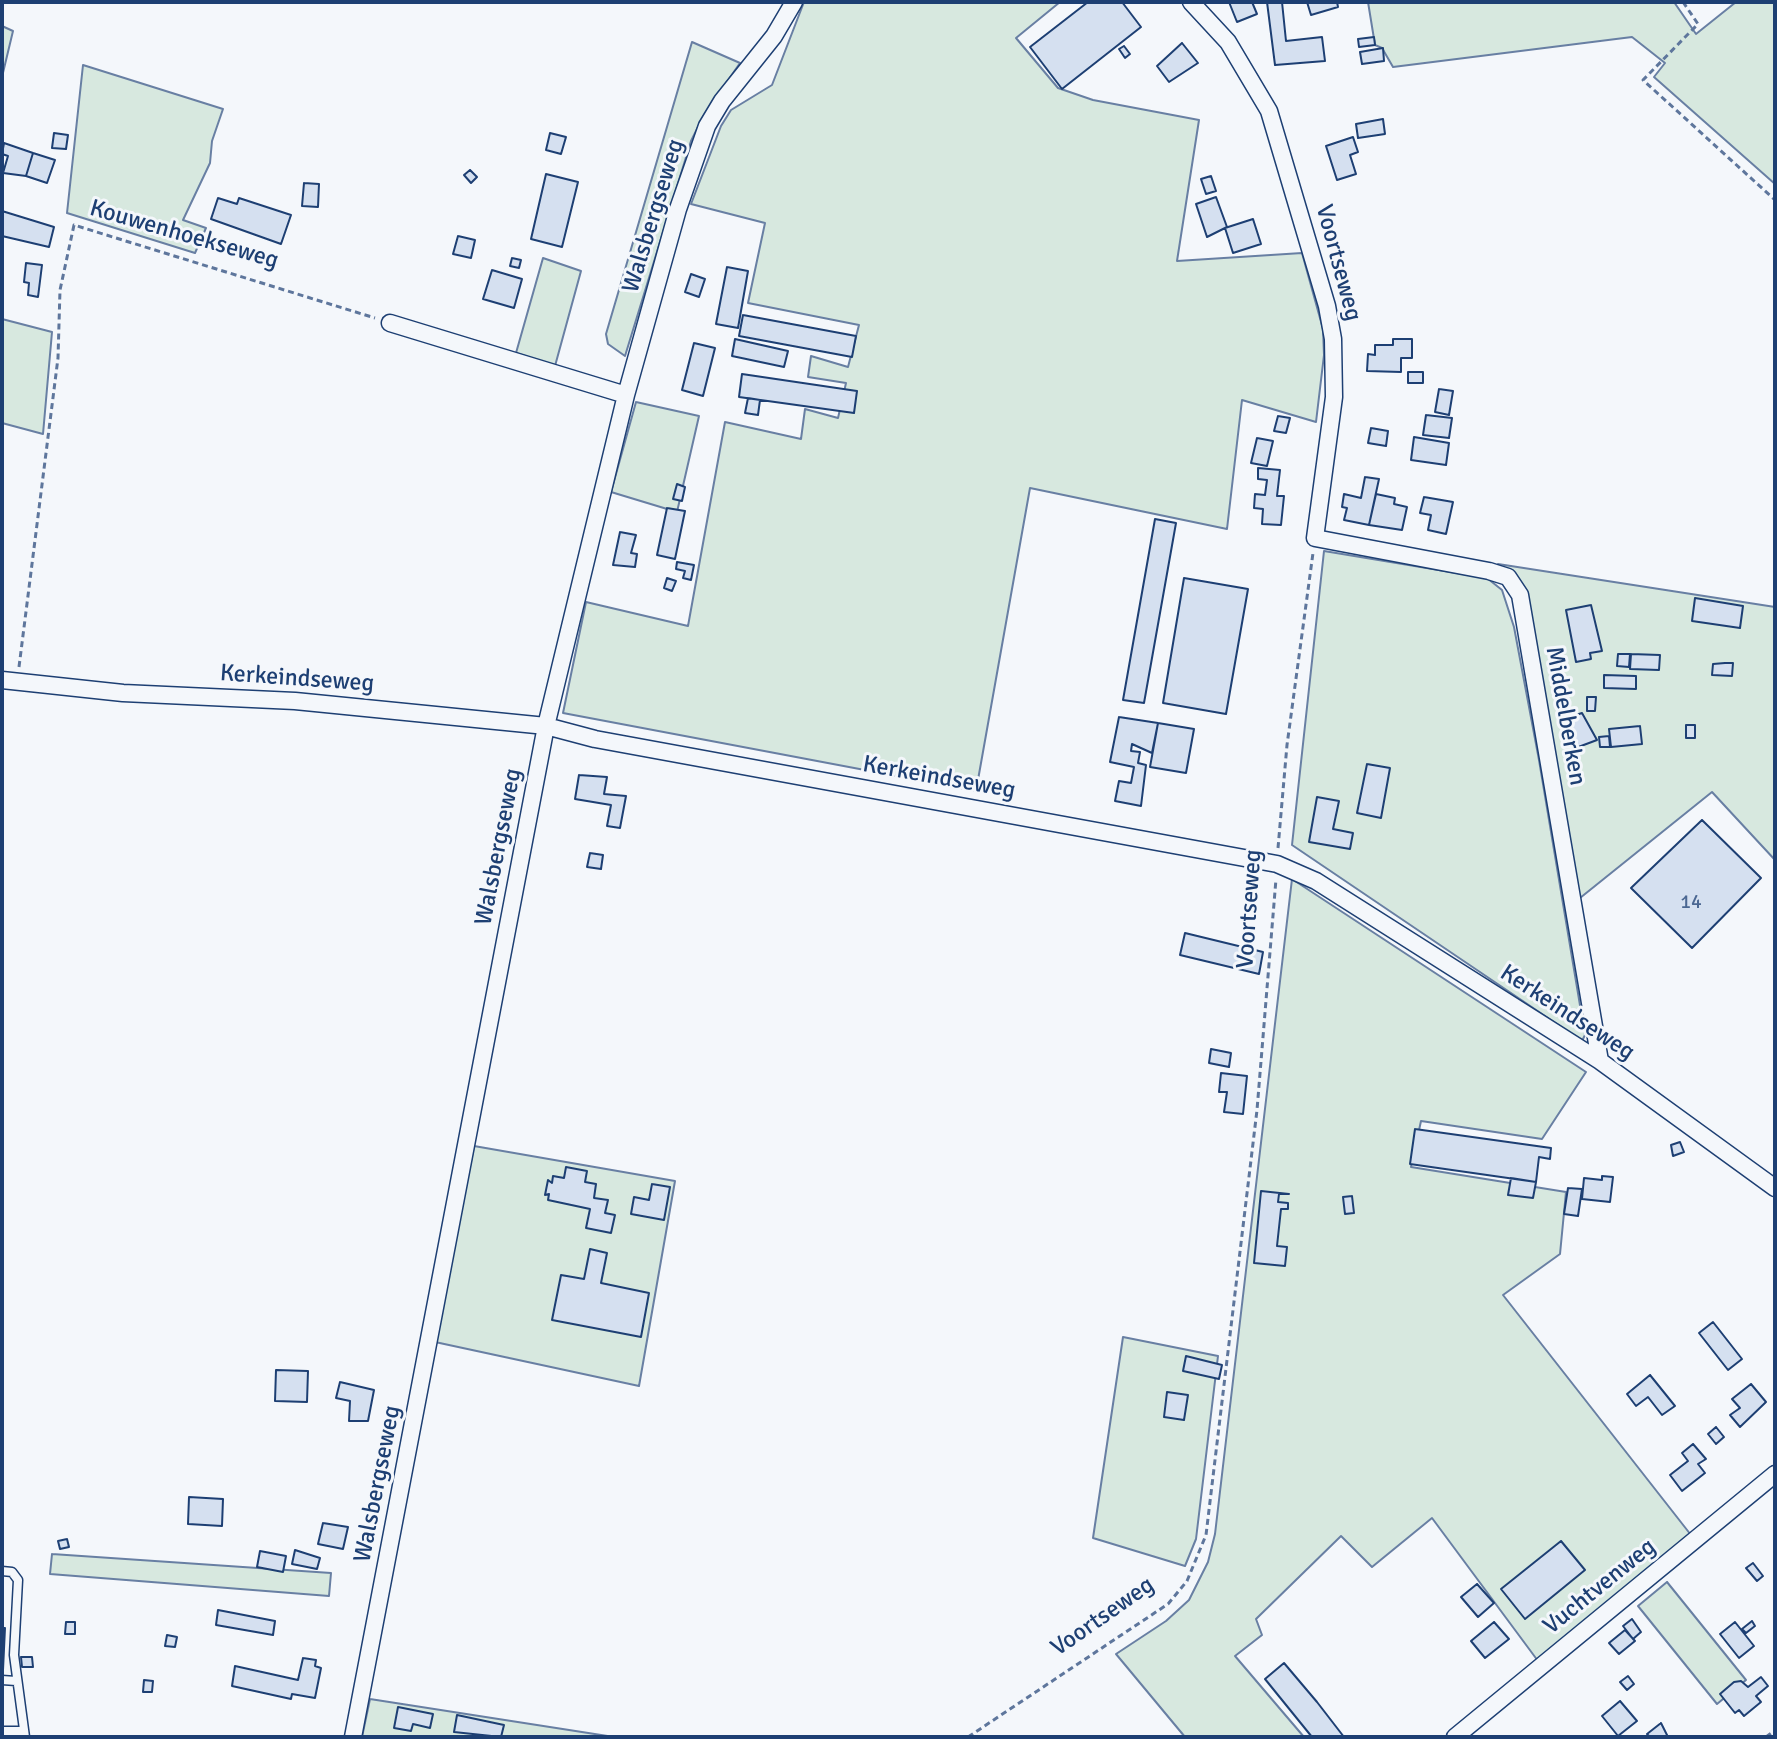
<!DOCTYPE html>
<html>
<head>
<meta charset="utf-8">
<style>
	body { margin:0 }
	#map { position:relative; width:1777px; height:1739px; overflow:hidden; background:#f4f7fb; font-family:Signika,sans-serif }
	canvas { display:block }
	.frame { position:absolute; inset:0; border:4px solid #1d3f73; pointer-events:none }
</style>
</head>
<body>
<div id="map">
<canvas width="1777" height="1739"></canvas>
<div class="frame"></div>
</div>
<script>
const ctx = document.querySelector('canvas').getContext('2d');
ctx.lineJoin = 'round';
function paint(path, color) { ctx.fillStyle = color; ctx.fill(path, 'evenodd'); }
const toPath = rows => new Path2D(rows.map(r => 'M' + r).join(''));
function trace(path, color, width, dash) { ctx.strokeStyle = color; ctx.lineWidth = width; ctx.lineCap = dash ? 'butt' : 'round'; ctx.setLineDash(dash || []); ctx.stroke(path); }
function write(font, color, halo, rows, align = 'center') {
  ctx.font = font + ' Signika,sans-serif'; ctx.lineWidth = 6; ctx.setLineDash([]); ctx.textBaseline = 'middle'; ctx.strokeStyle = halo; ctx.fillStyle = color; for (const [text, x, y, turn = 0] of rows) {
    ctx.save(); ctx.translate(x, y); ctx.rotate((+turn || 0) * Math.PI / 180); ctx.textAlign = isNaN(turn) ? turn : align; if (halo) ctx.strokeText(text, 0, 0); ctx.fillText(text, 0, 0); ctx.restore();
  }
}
const green = toPath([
	[804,2,1060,2,1016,38,1058,88,1093,100,1199,120,1177,261,1302,253,1323,329,1324,355,1316,422,1242,400,1227,529,1030,488,976,791,563,713,586,602,688,626,725,422,801,439,805,409,838,418,846,383,808,377,811,356,848,367,859,325,748,303,765,223,691,204,721,126,731,110,772,85,804,2],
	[1368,2,1674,2,1696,34,1736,2,1775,2,1775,184,1654,77,1665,63,1632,37,1393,67,1382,48,1375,45,1368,2],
	[2,26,13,31,2,77,2,26],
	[692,42,740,63,704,115,691,141,625,356,608,344,606,334,692,42],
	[83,65,223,109,212,141,210,163,183,220,206,228,195,253,67,213,83,65],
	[543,258,581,271,555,366,516,353,543,258],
	[2,319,52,332,43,434,2,423,2,319],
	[636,402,699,416,677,512,611,492,636,402],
	[1324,551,1487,578,1502,590,1514,627,1539,760,1585,1035,1582,1041,1292,845,1324,551],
	[1498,564,1775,607,1775,860,1712,792,1580,898,1510,573,1498,564],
	[1292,879,1586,1072,1542,1139,1421,1121,1411,1167,1566,1192,1560,1254,1503,1295,1691,1535,1538,1661,1432,1518,1372,1567,1341,1536,1256,1619,1262,1635,1235,1656,1304,1737,1185,1737,1116,1654,1166,1621,1189,1600,1208,1562,1215,1534,1292,879],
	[474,1146,675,1181,639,1386,435,1342,474,1146],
	[1123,1337,1218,1356,1196,1539,1185,1566,1093,1538,1123,1337],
	[52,1554,331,1573,329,1596,50,1574,52,1554],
	[1667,1582,1746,1680,1717,1704,1638,1606,1667,1582],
	[370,1699,614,1737,362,1737,370,1699]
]);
const building = toPath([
	[1088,2,1122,2,1141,27,1062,89,1030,47,1088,2],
	[1229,2,1252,2,1257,14,1237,22,1229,2],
	[1267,2,1282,2,1286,41,1322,37,1325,61,1275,65,1267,2],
	[1307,2,1337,2,1338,7,1311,15,1307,2],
	[1374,37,1375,45,1359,47,1358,39,1374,37],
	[1182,43,1198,63,1169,82,1157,66,1182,43],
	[1124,46,1130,54,1125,58,1119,49,1124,46],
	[1383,48,1384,61,1362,64,1360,52,1383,48],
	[1383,119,1385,134,1358,138,1356,124,1383,119],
	[54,133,68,135,66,149,52,148,54,133],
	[550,133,566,137,561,154,546,150,550,133],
	[1353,137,1358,152,1350,155,1356,174,1337,180,1326,146,1353,137],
	[4,143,33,153,26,176,3,173,8,156,2,154,4,143],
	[33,153,55,160,47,183,26,176,33,153],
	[470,170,477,177,471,183,464,175,470,170],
	[546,174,578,182,562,247,531,239,546,174],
	[1211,176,1216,191,1206,194,1201,179,1211,176],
	[304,183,319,184,318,207,302,206,304,183],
	[1216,197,1227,227,1207,237,1196,204,1216,197],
	[218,198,237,204,239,198,291,215,281,244,211,219,218,198],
	[2,211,54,227,49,247,2,236,2,211],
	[1253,219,1261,244,1233,253,1225,228,1253,219],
	[458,236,475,240,471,258,453,254,458,236],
	[512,258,521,260,519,268,510,266,512,258],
	[26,263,42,265,38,297,28,295,29,283,24,282,26,263],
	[727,267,748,271,738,328,716,324,727,267],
	[492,270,522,279,514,308,483,299,492,270],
	[691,274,705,279,699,297,685,292,691,274],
	[743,315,856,336,852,357,739,336,743,315],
	[735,339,788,351,784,367,732,356,735,339],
	[1393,339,1412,339,1412,358,1401,358,1401,372,1367,371,1368,354,1375,355,1375,345,1393,345,1393,339],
	[694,343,715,348,703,396,682,390,694,343],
	[1408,372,1423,372,1423,383,1408,383,1408,372],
	[742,374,857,391,854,413,739,397,742,374],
	[1439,389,1453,391,1449,415,1435,412,1439,389],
	[748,398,760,400,758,415,745,413,748,398],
	[1426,415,1452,418,1449,438,1423,435,1426,415],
	[1278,416,1290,418,1286,433,1274,431,1278,416],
	[1371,428,1388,431,1386,446,1368,443,1371,428],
	[1414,437,1449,443,1446,465,1411,460,1414,437],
	[1257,438,1273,441,1267,466,1251,463,1257,438],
	[1258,468,1280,470,1277,496,1284,496,1281,525,1262,524,1263,509,1254,508,1255,494,1265,495,1267,480,1258,479,1258,468],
	[1365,477,1379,479,1369,525,1344,520,1347,508,1342,507,1344,494,1361,498,1365,477],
	[677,484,685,487,682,501,673,499,677,484],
	[1376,494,1395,498,1394,504,1407,507,1402,530,1369,525,1376,494],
	[1424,497,1453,502,1446,534,1428,530,1431,515,1420,513,1424,497],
	[667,508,685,511,675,559,657,555,667,508],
	[1155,519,1176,523,1144,703,1123,700,1155,519],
	[620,532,636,535,631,553,637,554,635,567,613,565,620,532],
	[677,562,694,565,691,580,683,578,685,571,676,569,677,562],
	[667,578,676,581,672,591,664,588,667,578],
	[1184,578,1248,589,1226,714,1163,703,1184,578],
	[1695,598,1743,606,1740,628,1692,621,1695,598],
	[1591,605,1602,651,1590,653,1591,659,1576,662,1566,610,1591,605],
	[1618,654,1630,654,1629,667,1617,666,1618,654],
	[1631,654,1660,655,1659,670,1630,669,1631,654],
	[1725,663,1733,663,1732,676,1712,675,1713,664,1725,663],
	[1604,675,1636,676,1636,689,1604,688,1604,675],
	[1587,697,1596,697,1595,711,1587,711,1587,697],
	[1582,713,1597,740,1573,749,1561,720,1582,713],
	[1119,717,1158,723,1152,753,1132,744,1131,751,1140,752,1138,763,1146,765,1141,806,1115,801,1119,781,1131,783,1134,767,1110,762,1119,717],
	[1158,723,1194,729,1186,773,1150,767,1158,723],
	[1686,725,1695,725,1695,738,1686,738,1686,725],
	[1640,726,1642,744,1611,747,1609,729,1640,726],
	[1609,736,1610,747,1600,747,1599,737,1609,736],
	[1367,764,1390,768,1381,818,1357,813,1367,764],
	[579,775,607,777,604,794,626,796,620,828,607,826,611,805,575,799,579,775],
	[1317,797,1339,801,1333,829,1353,833,1350,849,1309,842,1317,797],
	[1702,820,1761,878,1692,948,1631,888,1702,820],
	[590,853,603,855,601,869,587,867,590,853],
	[1185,933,1263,952,1259,974,1180,955,1185,933],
	[1211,1049,1231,1053,1229,1067,1209,1063,1211,1049],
	[1221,1073,1247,1076,1243,1114,1224,1112,1227,1092,1219,1092,1221,1073],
	[1415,1129,1551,1148,1550,1159,1539,1157,1536,1182,1410,1164,1415,1129],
	[1680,1142,1684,1152,1673,1156,1671,1145,1680,1142],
	[566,1167,587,1171,585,1182,596,1184,594,1198,608,1200,605,1213,615,1215,611,1233,586,1228,590,1209,548,1200,549,1194,545,1195,548,1180,552,1183,553,1176,564,1178,566,1167],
	[1602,1176,1613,1177,1610,1202,1582,1199,1584,1178,1602,1180,1602,1176],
	[1511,1178,1536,1182,1533,1198,1508,1195,1511,1178],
	[652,1184,670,1187,664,1220,631,1214,634,1197,649,1200,652,1184],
	[1568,1188,1582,1189,1578,1216,1564,1214,1568,1188],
	[1261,1191,1289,1194,1279,1194,1278,1202,1288,1203,1288,1209,1281,1209,1277,1246,1287,1247,1285,1266,1254,1263,1261,1191],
	[1352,1196,1354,1213,1345,1214,1343,1197,1352,1196],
	[590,1249,607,1253,601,1283,649,1293,641,1337,552,1320,561,1275,584,1279,590,1249],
	[1713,1322,1742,1359,1728,1370,1699,1333,1713,1322],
	[1186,1356,1222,1365,1219,1379,1183,1371,1186,1356],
	[276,1370,308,1371,307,1402,275,1401,276,1370],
	[1650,1375,1675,1406,1662,1415,1648,1397,1636,1406,1627,1394,1650,1375],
	[340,1382,374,1390,368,1421,349,1421,350,1401,336,1398,340,1382],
	[1751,1384,1766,1402,1740,1427,1730,1415,1740,1408,1732,1399,1751,1384],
	[1167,1392,1188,1395,1184,1420,1164,1417,1167,1392],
	[1716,1427,1724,1437,1716,1444,1708,1434,1716,1427],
	[1693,1444,1706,1459,1698,1464,1705,1473,1682,1491,1670,1475,1688,1461,1682,1453,1693,1444],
	[189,1497,223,1499,222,1526,188,1524,189,1497],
	[323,1523,348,1527,343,1549,318,1544,323,1523],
	[67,1539,69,1547,60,1549,58,1541,67,1539],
	[1561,1541,1585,1570,1525,1619,1501,1589,1561,1541],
	[295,1550,320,1558,317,1569,292,1564,295,1550],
	[260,1551,286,1556,283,1572,257,1567,260,1551],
	[1753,1563,1763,1576,1757,1581,1746,1568,1753,1563],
	[1477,1584,1494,1603,1478,1617,1461,1597,1477,1584],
	[218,1610,275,1621,273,1635,216,1625,218,1610],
	[1632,1619,1641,1632,1633,1639,1623,1626,1632,1619],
	[1752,1621,1755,1626,1746,1633,1742,1629,1752,1621],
	[66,1622,75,1622,75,1634,65,1634,66,1622],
	[1494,1622,1509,1639,1485,1658,1471,1641,1494,1622],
	[1735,1622,1754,1646,1739,1658,1720,1634,1735,1622],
	[2,1628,5,1628,3,1670,2,1670,2,1628],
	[1625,1630,1635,1641,1619,1654,1609,1643,1625,1630],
	[167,1635,177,1637,175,1647,165,1646,167,1635],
	[21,1657,32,1657,33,1667,22,1667,21,1657],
	[303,1658,316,1660,315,1666,321,1668,315,1698,292,1694,291,1699,232,1686,235,1666,298,1680,303,1658],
	[1284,1663,1317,1702,1344,1737,1312,1737,1265,1679,1284,1663],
	[1628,1676,1634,1684,1627,1690,1620,1682,1628,1676],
	[1761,1677,1768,1686,1756,1696,1761,1702,1744,1716,1739,1710,1735,1713,1720,1694,1734,1682,1741,1681,1748,1687,1761,1677],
	[144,1680,153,1681,152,1692,143,1692,144,1680],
	[1620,1701,1637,1721,1618,1736,1602,1716,1620,1701],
	[398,1707,433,1714,430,1728,413,1724,411,1731,394,1728,398,1707],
	[457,1715,504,1725,501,1737,454,1732,457,1715],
	[1661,1723,1668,1737,1650,1737,1647,1734,1661,1723]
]);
const path = toPath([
	[1683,2,1698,24,1643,80,1775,200],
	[19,667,58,358,60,290,74,225,375,318],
	[1278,848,1287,745,1313,553],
	[968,1737,1168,1604,1187,1581,1206,1535,1257,1110,1276,879],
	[1766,1737,1775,1730]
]);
const service = toPath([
	[2,1571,12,1572,18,1580,14,1655,25,1737],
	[2,1680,16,1681],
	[2,1731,24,1731]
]);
const minor = toPath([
	[1191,2,1228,42,1269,111,1327,306,1333,339,1334,397,1315,538,1489,571,1508,577,1520,595,1600,1061],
	[390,323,626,395],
	[2,680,123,693,295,701,546,726,595,739,1277,864,1316,881,1600,1061,1775,1188],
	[353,1737,546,726,626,395,678,209,707,126,722,101,774,36,794,2],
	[1455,1737,1775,1474]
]);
const numberNames = [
	["14",1691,903]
];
const streetNames = [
	["Walsbergseweg",654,216,-73],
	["Kouwenhoekseweg",184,235,16],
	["Voortseweg",1338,263,75],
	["Kerkeindseweg",297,679,4],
	["Middelberken",1565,716,80],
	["Kerkeindseweg",939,778,10],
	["Walsbergseweg",499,847,-79],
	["Voortseweg",1250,909,-86],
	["Kerkeindseweg",1567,1013,33],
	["Walsbergseweg",378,1484,-79],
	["Vuchtvenweg",1600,1587,-39],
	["Voortseweg",1103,1617,-35]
];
paint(green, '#d7e8df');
trace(green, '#687fa3', 2);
paint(building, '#d5e0f0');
trace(building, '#1d3f73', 2);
trace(service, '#1d3f73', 11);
trace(minor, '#1d3f73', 19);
trace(path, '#5e769c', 3, [6, 4]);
trace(service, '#f4f7fb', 8);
trace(minor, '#f4f7fb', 16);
write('20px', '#4b6792', null, numberNames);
write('24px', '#1d3f73', '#f4f7fb', streetNames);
</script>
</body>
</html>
